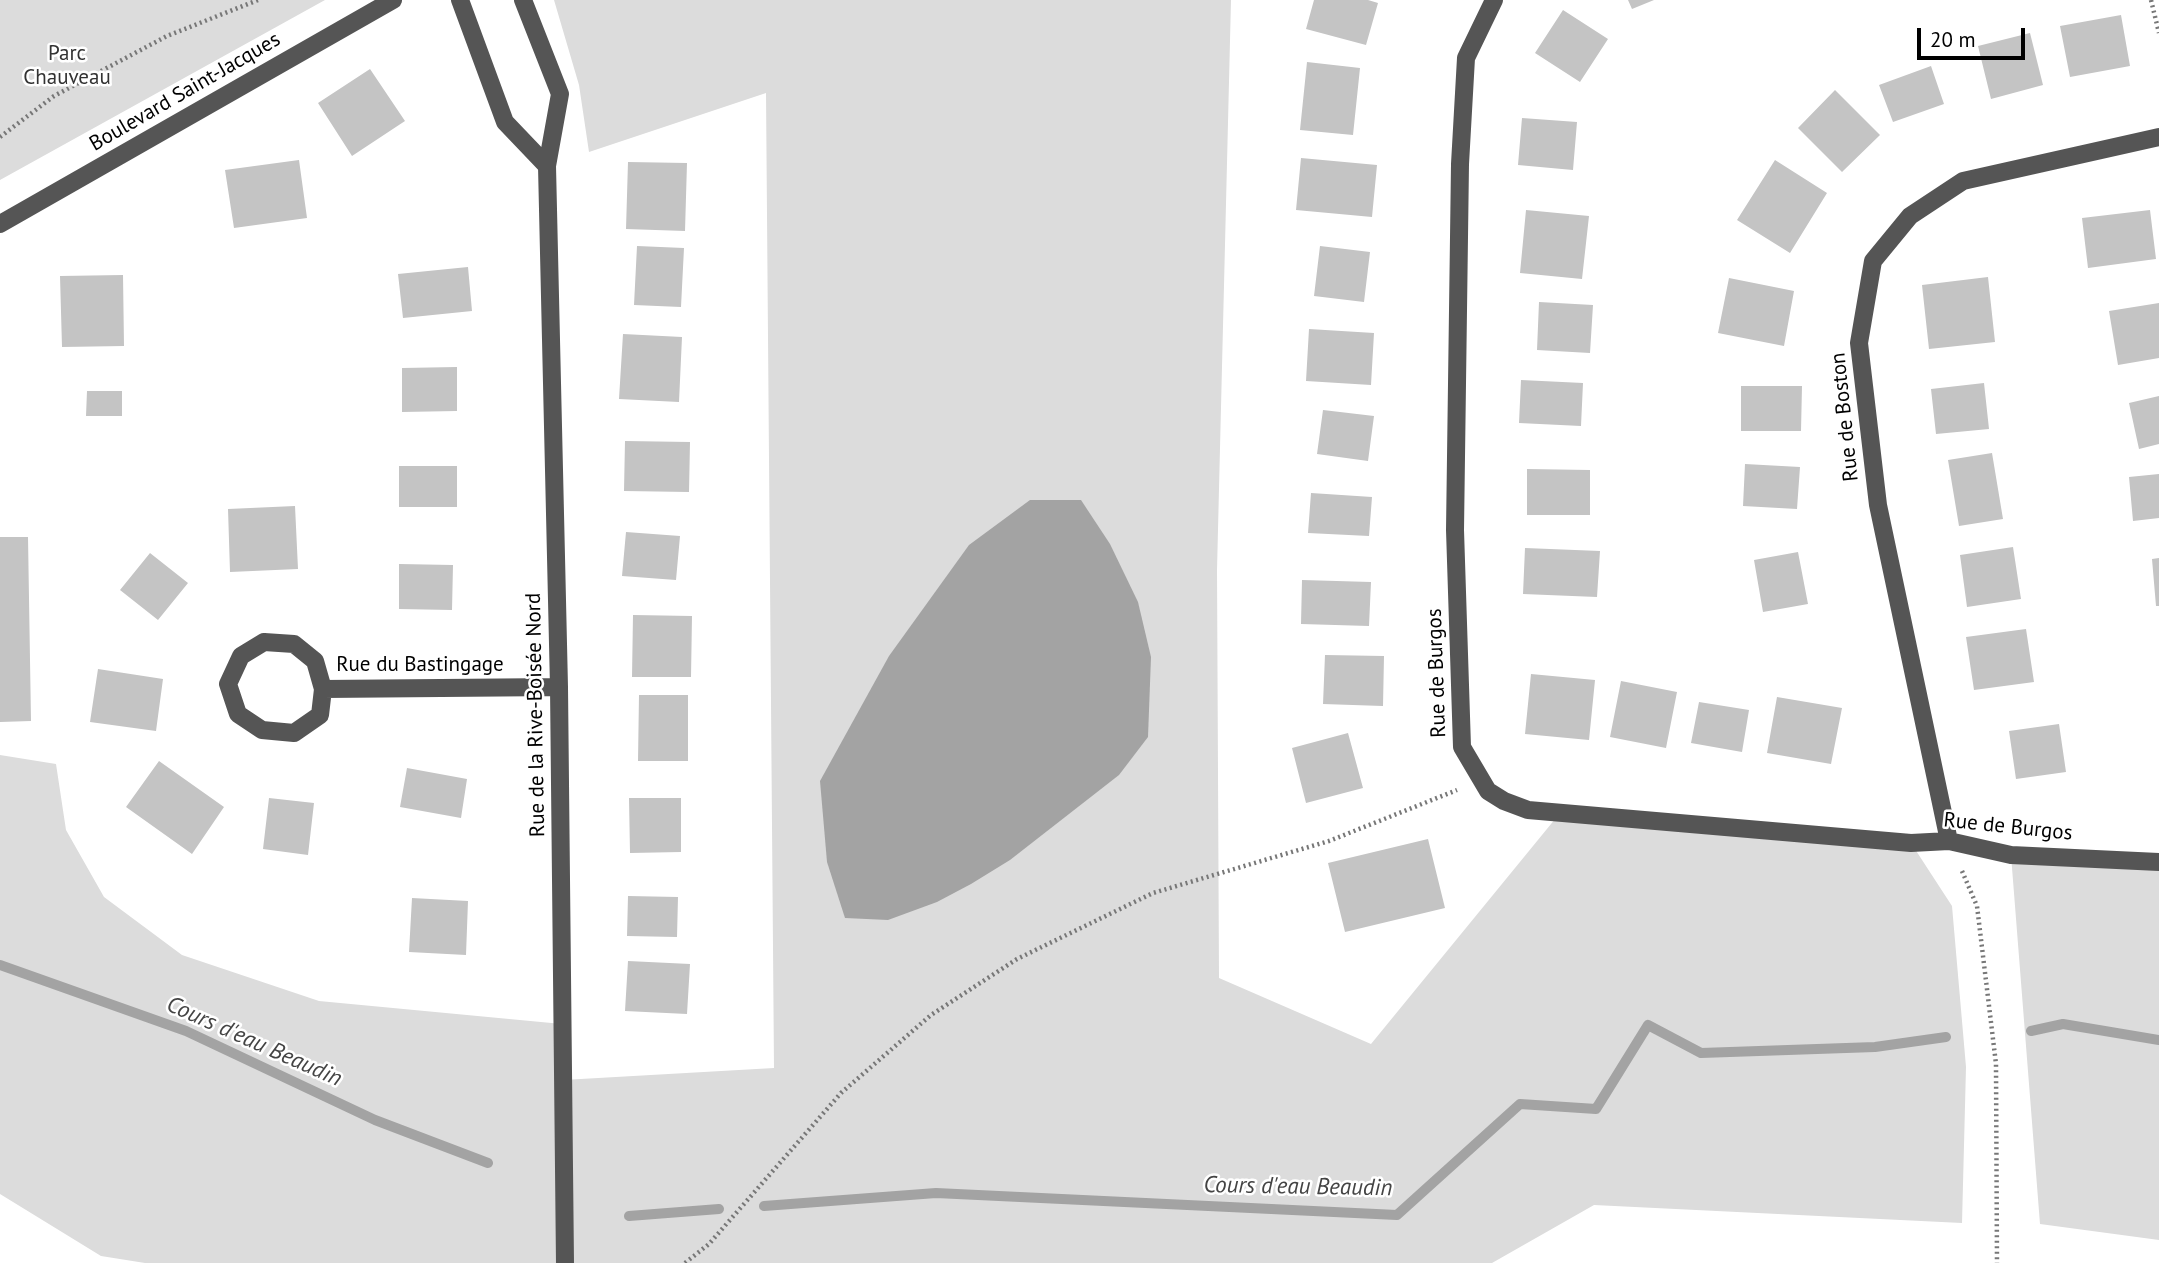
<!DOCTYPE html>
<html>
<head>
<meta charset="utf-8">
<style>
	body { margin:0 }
	#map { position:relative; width:2159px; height:1263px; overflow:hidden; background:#fff; font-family:"PT Sans",sans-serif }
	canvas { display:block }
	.scale { position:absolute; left:1917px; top:28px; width:108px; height:32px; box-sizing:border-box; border:4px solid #000; border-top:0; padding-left:9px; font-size:21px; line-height:24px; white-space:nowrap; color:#000; -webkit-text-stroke:5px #fff; paint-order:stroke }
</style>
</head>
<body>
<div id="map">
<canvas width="2159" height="1263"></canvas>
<div class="scale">20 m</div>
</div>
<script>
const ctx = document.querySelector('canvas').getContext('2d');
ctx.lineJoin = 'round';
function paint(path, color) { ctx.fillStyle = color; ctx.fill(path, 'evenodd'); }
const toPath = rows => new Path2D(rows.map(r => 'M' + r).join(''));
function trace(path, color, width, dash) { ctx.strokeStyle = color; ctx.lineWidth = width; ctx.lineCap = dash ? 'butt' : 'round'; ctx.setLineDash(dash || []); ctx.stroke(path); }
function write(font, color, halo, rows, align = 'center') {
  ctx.font = font + ' "PT Sans",sans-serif'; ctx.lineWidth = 5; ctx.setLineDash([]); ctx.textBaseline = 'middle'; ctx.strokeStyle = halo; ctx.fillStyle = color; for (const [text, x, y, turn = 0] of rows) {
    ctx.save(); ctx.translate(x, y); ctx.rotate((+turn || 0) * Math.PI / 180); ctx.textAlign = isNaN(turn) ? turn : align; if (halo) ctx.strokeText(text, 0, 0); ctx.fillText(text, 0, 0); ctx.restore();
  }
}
const green = toPath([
	[0,0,325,0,0,180],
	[554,0,1231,0,1217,570,1219,978,1371,1044,1560,813,1911,843,1952,906,1966,1067,1962,1223,1594,1205,1492,1263,145,1263,101,1256,0,1194,0,755,56,764,66,830,104,897,182,955,319,1001,562,1024,563,1080,774,1068,766,93,589,152,579,85],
	[2011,855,2159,862,2159,1240,2040,1224]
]);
const water = toPath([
	[1030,500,1081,500,1110,544,1138,602,1151,657,1148,737,1119,775,1010,860,971,884,937,902,888,920,845,918,827,862,820,781,889,656,969,545]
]);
const stream = toPath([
	[0,965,186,1031,375,1120,488,1163],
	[2031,1031,2063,1024,2159,1040],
	[764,1206,936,1193,1397,1215,1520,1104,1596,1109,1648,1025,1701,1053,1875,1047,1946,1037],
	[629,1216,719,1209]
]);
const building = toPath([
	[1314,0,1368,0,1378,3,1366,45,1306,29],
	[1628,0,1654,0,1632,9],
	[1563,10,1608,39,1580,82,1535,53],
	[2121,15,2130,66,2070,77,2060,26],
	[2030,33,2043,85,1991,99,1978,46],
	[1307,62,1360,68,1353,135,1300,130],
	[1931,66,1944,104,1893,122,1879,85],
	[370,69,405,121,352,156,318,103],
	[1835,90,1880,135,1842,172,1798,128],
	[1522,118,1577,122,1573,170,1518,165],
	[1301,158,1377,165,1372,217,1296,210],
	[299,160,307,218,234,228,225,170],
	[1775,160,1827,193,1790,253,1737,220],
	[628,162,687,163,685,231,626,229],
	[1526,210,1589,216,1582,279,1520,273],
	[2150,210,2156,259,2088,268,2082,218],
	[637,246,684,248,681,307,634,305],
	[1320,246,1370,252,1364,302,1314,296],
	[468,267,472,311,403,318,398,274],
	[123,275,124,346,62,347,60,276],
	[1988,277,1995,342,1929,349,1922,285],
	[1729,278,1794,291,1784,346,1718,333],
	[1539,302,1593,305,1590,353,1537,350],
	[2159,303,2159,358,2118,365,2109,311],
	[1309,329,1374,333,1371,385,1306,381],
	[623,334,682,337,679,402,619,399],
	[457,367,457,411,402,412,402,368],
	[1521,380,1583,383,1581,426,1519,423],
	[1984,383,1989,429,1936,434,1931,389],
	[1741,386,1802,386,1801,431,1741,431],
	[87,391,122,391,122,416,86,416],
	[2159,396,2159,444,2139,449,2129,403],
	[1323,410,1374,416,1368,461,1317,454],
	[625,441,690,442,689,492,624,491],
	[1992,453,2003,519,1959,526,1948,460],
	[1745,464,1800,467,1797,509,1743,506],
	[399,466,457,466,457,507,399,507],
	[1527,469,1590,470,1590,515,1527,515],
	[2159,474,2159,518,2133,521,2129,477],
	[1311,493,1372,497,1369,536,1308,533],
	[295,506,298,569,230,572,228,509],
	[626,532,680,536,676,580,622,576],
	[0,537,28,537,31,721,0,722],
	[2013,547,2021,599,1967,607,1960,555],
	[1525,548,1600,551,1597,597,1523,594],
	[1798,552,1808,604,1763,612,1754,560],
	[150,553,188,583,158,620,120,590],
	[2159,558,2159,606,2156,606,2152,559],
	[399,564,453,565,452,610,399,609],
	[1302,580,1371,582,1369,626,1301,624],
	[633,615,692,616,691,677,632,677],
	[2026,629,2034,682,1974,690,1966,637],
	[1325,655,1384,656,1383,706,1323,704],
	[98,669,163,679,156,731,90,722],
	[1531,674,1595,680,1589,740,1525,734],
	[1621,681,1677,692,1666,748,1610,737],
	[639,695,688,695,688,761,638,761],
	[1777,697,1842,708,1831,764,1767,753],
	[1699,702,1749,710,1742,752,1691,743],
	[2059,724,2066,772,2016,779,2009,731],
	[1348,733,1363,788,1306,803,1292,748],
	[159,761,224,807,192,854,126,807],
	[407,768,467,779,461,818,400,807],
	[269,798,314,803,308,855,263,849],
	[629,798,681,798,681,852,630,853],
	[1428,839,1445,908,1345,932,1328,863],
	[628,896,678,897,677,937,627,936],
	[412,898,468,901,466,955,409,952],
	[628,961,690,964,687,1014,625,1011]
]);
const path = toPath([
	[2151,0,2159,33],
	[0,137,54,96,167,36,258,0],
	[1962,871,1977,906,1996,1064,1997,1263],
	[685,1263,709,1244,841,1093,931,1015,1017,959,1153,893,1329,841,1457,790]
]);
const minor = toPath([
	[460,0,505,122,547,166],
	[523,0,560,94,547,166,559,687,565,1263],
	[1494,0,1466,58,1460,164,1455,530,1462,747,1488,791,1504,801,1528,810,1911,843,1949,841,2011,855,2159,862],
	[0,224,393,0],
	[264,642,294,644,315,661,323,689,320,715,294,733,262,730,238,714,228,684,241,656,264,642],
	[323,689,559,687],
	[1949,841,1878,505,1859,343,1873,261,1910,216,1963,181,2159,137]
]);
const parkNames = [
	["Parc",67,54],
	["Chauveau",67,78]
];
const streetNames = [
	["Boulevard Saint-Jacques",185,92,-30],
	["Rue de Boston",1845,417,-96],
	["Rue du Bastingage",420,665],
	["Rue de Burgos",1437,673,-92],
	["Rue de la Rive-Boisée Nord",536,715,-91],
	["Rue de Burgos",2008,827,6]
];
const waterNames = [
	["Cours d'eau Beaudin",254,1042,24],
	["Cours d'eau Beaudin",1298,1187,1]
];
paint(green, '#dcdcdc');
paint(water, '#a3a3a3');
trace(stream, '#a3a3a3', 10);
paint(building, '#c4c4c4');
trace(path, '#777', 4.5, [2, 3.5]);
trace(minor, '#555', 18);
write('21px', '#333', '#fff', parkNames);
write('21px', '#000', '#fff', streetNames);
write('italic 23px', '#444', '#fff', waterNames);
</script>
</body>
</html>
